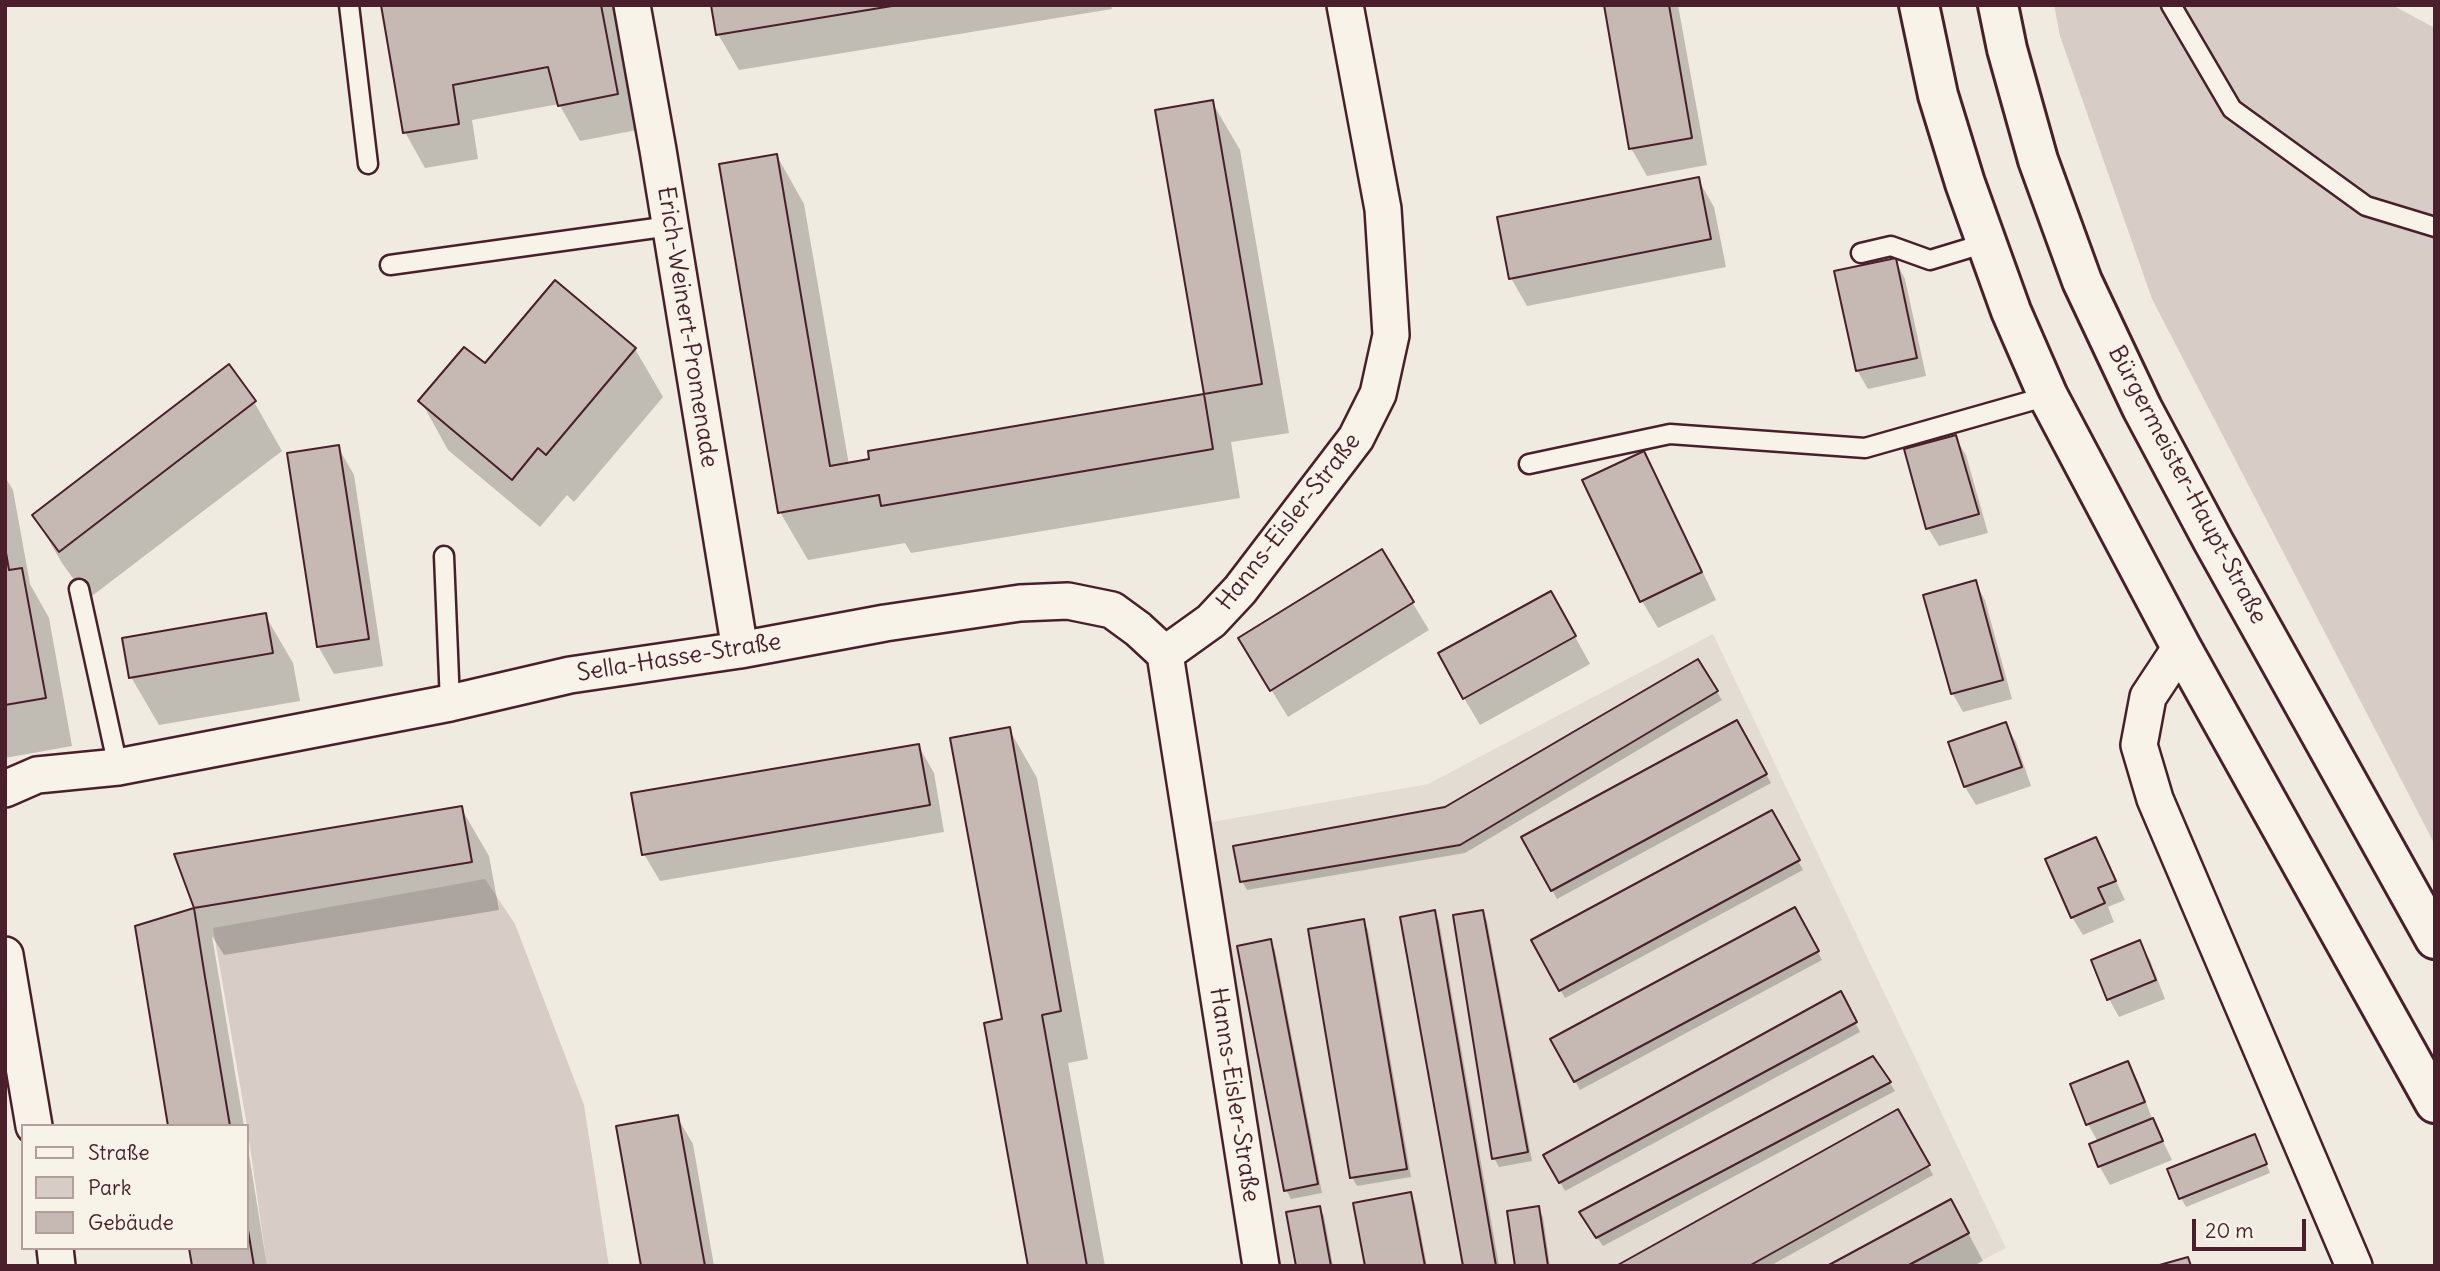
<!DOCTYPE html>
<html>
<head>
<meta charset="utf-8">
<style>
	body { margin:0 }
	#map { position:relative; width:2440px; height:1271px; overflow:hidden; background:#f0ebe0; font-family:Delius,sans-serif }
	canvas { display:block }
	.frame { position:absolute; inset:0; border:7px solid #4a1f2b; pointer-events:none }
	.legend { position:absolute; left:21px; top:1124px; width:228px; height:126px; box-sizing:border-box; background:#f7f3e8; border:2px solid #b29e9c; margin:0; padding:9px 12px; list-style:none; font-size:21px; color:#4a1f2b }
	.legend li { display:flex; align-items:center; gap:14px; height:35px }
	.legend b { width:35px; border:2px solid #b29e9c }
	.scale { position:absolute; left:2192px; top:1219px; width:114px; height:32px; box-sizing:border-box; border:4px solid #4a1f2b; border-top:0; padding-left:9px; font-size:21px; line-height:24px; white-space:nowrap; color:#4a1f2b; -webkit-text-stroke:5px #f7f3e8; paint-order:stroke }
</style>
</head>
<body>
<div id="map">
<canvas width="2440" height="1271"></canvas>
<div class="frame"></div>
<ul class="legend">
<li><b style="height:9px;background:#f7f3e8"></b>Straße</li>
<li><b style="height:19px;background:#d8cdc6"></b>Park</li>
<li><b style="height:19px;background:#c6b8b3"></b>Gebäude</li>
</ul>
<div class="scale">20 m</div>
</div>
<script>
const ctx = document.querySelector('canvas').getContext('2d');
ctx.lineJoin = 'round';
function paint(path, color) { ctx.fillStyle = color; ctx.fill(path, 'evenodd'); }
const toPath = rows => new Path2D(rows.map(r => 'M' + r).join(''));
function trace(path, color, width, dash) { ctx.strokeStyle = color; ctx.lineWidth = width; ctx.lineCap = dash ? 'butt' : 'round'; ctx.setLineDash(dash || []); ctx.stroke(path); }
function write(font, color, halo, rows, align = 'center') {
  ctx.font = font + ' Delius,sans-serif'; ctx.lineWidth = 5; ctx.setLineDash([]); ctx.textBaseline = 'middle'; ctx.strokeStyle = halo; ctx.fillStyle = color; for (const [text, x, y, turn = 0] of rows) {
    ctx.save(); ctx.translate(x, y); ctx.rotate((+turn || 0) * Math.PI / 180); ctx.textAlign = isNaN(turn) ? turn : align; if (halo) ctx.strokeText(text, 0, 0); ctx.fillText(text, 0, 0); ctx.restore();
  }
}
const built = toPath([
	[1713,634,2006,1248,1971,1266,1280,1266,1212,822,1428,784]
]);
const green = toPath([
	[2054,5,2392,5,2435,28,2435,845,2152,299,2060,36],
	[485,879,515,924,584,1105,609,1266,267,1266,247,1126,213,928]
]);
const shadow = toPath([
	[383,5,615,5,637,130,580,141,559,104,472,120,478,159,425,168,405,132],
	[713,5,1111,5,1112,9,739,70,718,34],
	[1605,5,1678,5,1707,165,1647,176,1631,148],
	[1212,102,1240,150,1289,433,1231,442,1240,498,911,553,905,543,808,560,780,512,777,156,804,204,849,465,871,461,870,452,1206,396,1157,111],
	[1698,179,1714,207,1726,267,1527,306,1511,278],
	[1895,260,1905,279,1926,376,1868,389,1857,370],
	[635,349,663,397,574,502,567,495,540,527,448,450,421,401,485,366],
	[254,402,282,451,88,599,62,563,34,515],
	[1955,437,1966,455,1988,533,1939,546,1928,528],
	[338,447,354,475,383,666,334,674,318,646],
	[1644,453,1659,481,1716,600,1658,628,1642,601],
	[5,477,13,490,30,584,49,618,72,746,5,758],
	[1381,551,1429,630,1288,717,1256,665],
	[1975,582,1985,600,2012,699,1963,712,1953,694,1926,596],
	[265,615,293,663,300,701,159,725,131,677],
	[1566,620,1590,664,1480,725,1464,698],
	[1717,692,1722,700,1465,853,1247,890,1242,881,1445,809],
	[1737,722,1771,783,1557,899,1524,838],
	[2005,724,2016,742,2031,786,1976,805,1965,787,1950,743],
	[1009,729,1037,778,1088,1059,1068,1063,1105,1266,1030,1266,1004,1021],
	[918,745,934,773,944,832,660,881,644,854],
	[461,808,489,856,499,910,224,955,212,936,244,1126,170,1126,137,927,196,909,176,855],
	[1772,812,1803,870,1565,998,1533,941],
	[2096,839,2125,900,2108,907,2114,922,2083,935,2072,917],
	[1795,909,1822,960,1580,1090,1552,1040],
	[1434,912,1439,921,1499,1266,1465,1266],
	[1482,912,1487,921,1532,1161,1499,1167,1494,1158],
	[1363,921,1368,930,1411,1177,1357,1186,1352,1177],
	[1270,941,1275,950,1322,1193,1291,1199,1286,1190],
	[2139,942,2150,960,2165,999,2119,1017,2109,999],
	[1845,1002,1860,1032,1565,1191,1545,1155],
	[1873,1058,1895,1091,1603,1246,1586,1222],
	[2128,1063,2138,1081,2153,1121,2172,1160,2110,1185,2100,1167,2091,1145,2098,1142,2088,1124],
	[1898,1111,1933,1175,1770,1266,1620,1266],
	[677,1117,693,1144,714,1266,643,1266],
	[247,1142,267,1266,194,1266,247,1248],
	[2259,1145,2270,1173,2186,1207,2181,1198],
	[1410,1194,1415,1203,1427,1266,1366,1266],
	[1319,1208,1324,1216,1333,1266,1297,1266],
	[1538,1208,1543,1217,1550,1266,1517,1266],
	[1966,1229,1983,1261,1974,1266,1831,1266]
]);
const building = toPath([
	[381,5,601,5,618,94,558,106,548,67,453,85,459,124,403,133,381,5],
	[711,5,898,5,716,35,711,5],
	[1604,5,1669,5,1692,138,1629,149,1604,5],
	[1213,100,1262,384,1204,394,1155,110,1213,100],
	[777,154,830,466,869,459,868,451,1204,394,1213,449,881,506,879,495,778,513,719,164,777,154],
	[1699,177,1711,239,1509,279,1497,217,1699,177],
	[1896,258,1917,358,1856,371,1834,271,1896,258],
	[555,280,636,348,546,455,538,448,512,480,418,401,464,347,485,363,555,280],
	[229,364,256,401,59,552,32,515,229,364],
	[1956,435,1979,514,1926,529,1904,449,1956,435],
	[339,445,369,639,317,647,287,453,339,445],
	[1644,451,1702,572,1640,602,1582,480,1644,451],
	[5,547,9,570,22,568,46,698,5,705,5,547],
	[1382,549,1414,602,1270,691,1238,638,1382,549],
	[1976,580,2003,680,1951,694,1923,595,1976,580],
	[1551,591,1576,636,1463,699,1438,653,1551,591],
	[266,613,273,653,129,678,122,638,266,613],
	[1698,659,1718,691,1460,845,1240,882,1233,846,1445,807,1698,659],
	[1737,720,1767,774,1551,891,1521,837,1737,720],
	[2006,722,2022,767,1964,787,1948,742,2006,722],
	[1010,727,1061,1011,1042,1015,1087,1266,1028,1266,984,1023,1002,1019,950,738,1010,727],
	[919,744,930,805,642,855,631,793,919,744],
	[462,806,472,862,194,908,174,854,462,806],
	[1772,810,1800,860,1559,991,1531,940,1772,810],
	[2096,837,2116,881,2098,888,2105,903,2071,918,2045,859,2096,837],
	[1795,907,1819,951,1574,1082,1550,1039,1795,907],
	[194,908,204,971,230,1126,168,1126,135,926,194,908],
	[1435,910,1496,1266,1463,1266,1400,917,1435,910],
	[1483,910,1528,1152,1492,1159,1453,915,1483,910],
	[1364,919,1407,1169,1350,1178,1308,929,1364,919],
	[1271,939,1318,1184,1284,1191,1237,946,1271,939],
	[2140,940,2156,980,2107,1000,2091,960,2140,940],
	[1841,991,1857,1022,1559,1183,1543,1155,1841,991],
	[1873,1056,1891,1082,1596,1238,1579,1212,1873,1056],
	[2128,1061,2145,1102,2086,1125,2070,1084,2128,1061],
	[1898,1109,1930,1165,1749,1266,1616,1266,1898,1109],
	[678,1115,705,1266,641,1266,616,1126,678,1115],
	[2153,1118,2163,1141,2098,1167,2089,1144,2153,1118],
	[2255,1134,2267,1164,2179,1199,2167,1169,2255,1134],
	[1411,1192,1425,1266,1365,1266,1353,1203,1411,1192],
	[1951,1199,1969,1233,1907,1266,1827,1266,1951,1199],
	[1320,1206,1331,1266,1296,1266,1286,1212,1320,1206],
	[1539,1206,1548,1266,1515,1266,1507,1211,1539,1206],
	[247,1224,254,1266,192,1266,189,1248,247,1248,247,1224],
	[2188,1257,2191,1266,2156,1266,2188,1257]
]);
const service = toPath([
	[349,5,368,164],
	[2171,5,2232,109,2366,206,2435,227],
	[1861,253,1891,246,1930,260,1986,243],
	[390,265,670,226],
	[1529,464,1670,434,1865,448,2048,396],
	[444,556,450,703],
	[79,589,118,767]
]);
const minor = toPath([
	[632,5,658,150,740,650],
	[2181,647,2148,697,2139,745,2155,799,2354,1266],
	[5,789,37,775,118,767,450,703,570,675,740,650,885,623,1020,603,1068,601,1112,610,1138,629,1165,654],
	[5,955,34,1126],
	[55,1248,57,1266],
	[1261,1266,1165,654,1211,621,1240,590,1356,438,1378,394,1391,335,1383,209,1345,5]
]);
const tertiary = toPath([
	[1919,5,1938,95,1965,183,2011,311,2048,396,2181,647,2435,1103],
	[1998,5,2007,49,2038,160,2082,281,2142,408,2213,541,2435,939]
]);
const streetNames = [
	["Erich-Weinert-Promenade",687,327,81],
	["Bürgermeister-Haupt-Straße",2187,485,62],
	["Hanns-Eisler-Straße",1289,522,-52],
	["Sella-Hasse-Straße",679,658,-9],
	["Hanns-Eisler-Straße",1234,1095,81]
];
paint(built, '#e3dcd2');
paint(green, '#d8cdc6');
paint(shadow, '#0003');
paint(building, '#c6b8b3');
trace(building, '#4a1f2b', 2);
trace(service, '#4a1f2b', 23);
trace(minor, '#4a1f2b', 40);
trace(tertiary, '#4a1f2b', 44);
trace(service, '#f7f3e8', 18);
trace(minor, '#f7f3e8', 35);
trace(tertiary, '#f7f3e8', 38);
write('24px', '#4a1f2b', '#f7f3e8', streetNames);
</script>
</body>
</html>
